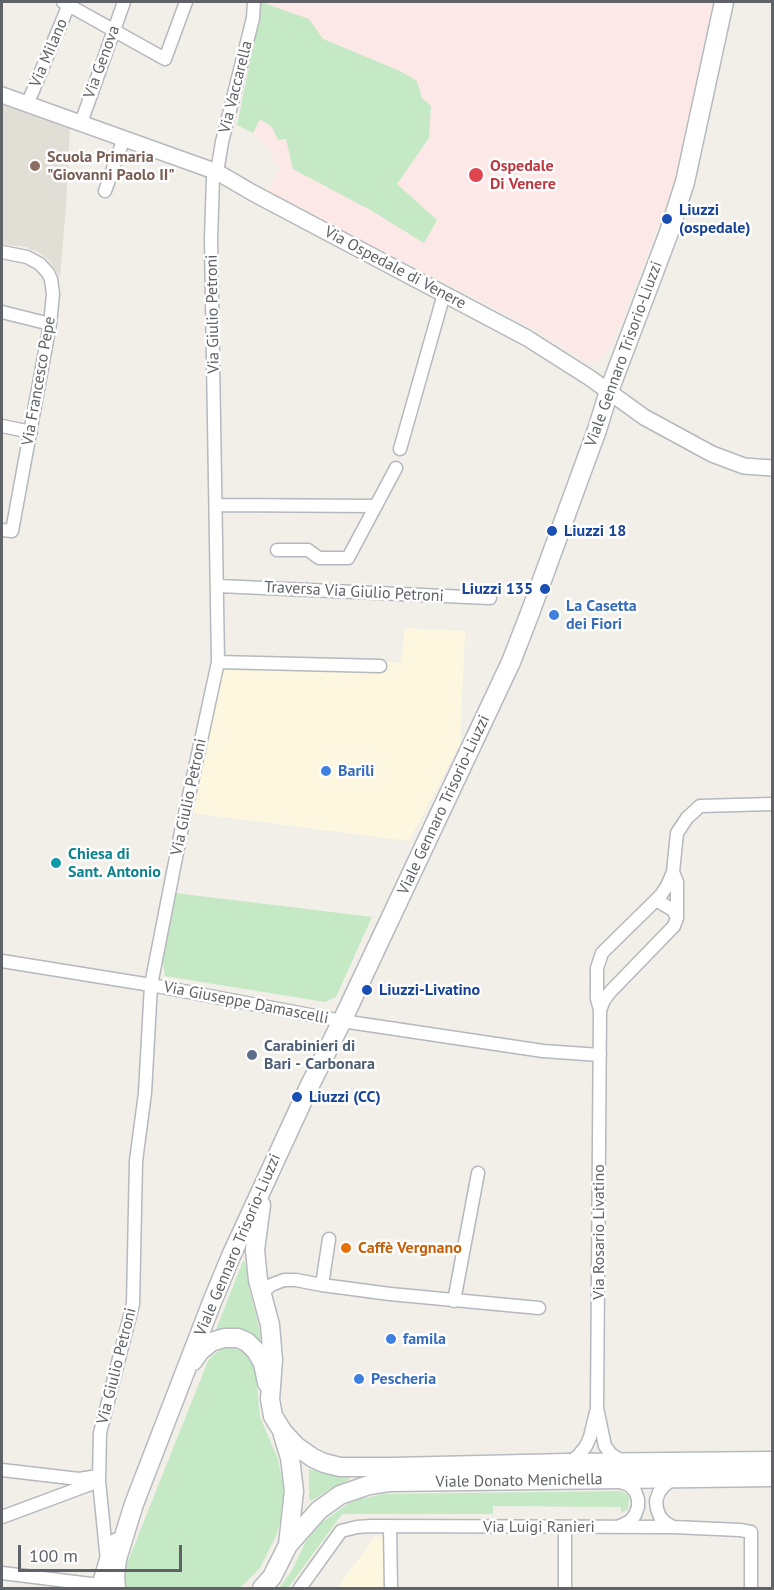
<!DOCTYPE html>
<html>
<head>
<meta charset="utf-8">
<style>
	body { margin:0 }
	#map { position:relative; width:774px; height:1590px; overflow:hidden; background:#f1efe8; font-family:"PT Sans",sans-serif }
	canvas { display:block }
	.frame { position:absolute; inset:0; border:3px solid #5f6368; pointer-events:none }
	.scale { position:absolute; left:18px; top:1545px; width:164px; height:27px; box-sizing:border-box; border:3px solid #5f6368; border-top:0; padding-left:8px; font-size:18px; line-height:21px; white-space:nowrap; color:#5f6368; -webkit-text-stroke:4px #fff; paint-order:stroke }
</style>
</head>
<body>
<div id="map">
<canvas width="774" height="1590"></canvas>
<div class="frame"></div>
<div class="scale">100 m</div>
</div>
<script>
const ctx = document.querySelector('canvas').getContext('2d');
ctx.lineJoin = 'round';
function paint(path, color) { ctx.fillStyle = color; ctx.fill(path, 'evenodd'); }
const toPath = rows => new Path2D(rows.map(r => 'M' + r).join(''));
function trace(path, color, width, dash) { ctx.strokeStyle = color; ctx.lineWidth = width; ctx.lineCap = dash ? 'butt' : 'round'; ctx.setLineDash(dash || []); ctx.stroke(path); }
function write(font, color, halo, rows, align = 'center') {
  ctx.font = font + ' "PT Sans",sans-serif'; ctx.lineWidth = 5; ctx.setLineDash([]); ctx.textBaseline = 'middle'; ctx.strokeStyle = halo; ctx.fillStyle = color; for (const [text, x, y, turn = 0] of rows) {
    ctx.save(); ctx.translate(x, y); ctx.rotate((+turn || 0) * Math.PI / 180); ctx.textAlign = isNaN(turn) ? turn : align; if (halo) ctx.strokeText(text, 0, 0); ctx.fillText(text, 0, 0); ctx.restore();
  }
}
const commercial = toPath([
	[405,628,465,631,460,744,409,841,192,813,222,667,387,671,388,662,401,663],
	[387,1536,387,1588,337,1588,375,1537]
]);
const education = toPath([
	[2,104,70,126,66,206,60,277,48,259,39,253,26,247,2,244]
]);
const medical = toPath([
	[261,2,713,2,700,70,678,168,669,198,622,321,612,343,604,355,597,360,591,362,582,360,533,328,372,246,268,191,281,164,273,163,272,152,253,133,237,125,258,23]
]);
const green = toPath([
	[261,2,309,19,323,39,400,71,417,81,422,98,431,106,429,138,397,184,437,220,424,243,372,211,293,169,286,139,278,140,272,127,260,119,253,133,237,125,258,23],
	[175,893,372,917,336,997,325,1002,165,976,162,957],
	[243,1261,245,1261,250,1292,257,1319,261,1339,259,1341,215,1332],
	[223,1348,237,1349,243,1351,249,1356,255,1367,260,1417,278,1459,283,1485,283,1510,276,1536,260,1568,240,1588,126,1588,125,1575,126,1566,208,1361,212,1356],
	[309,1469,332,1475,349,1477,349,1480,330,1489,311,1501,309,1499],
	[621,1491,628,1495,629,1500,628,1509,621,1513,621,1507,493,1506,493,1514,342,1514,288,1588,279,1588,291,1572,306,1541,321,1523,349,1503,361,1499,383,1494]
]);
const minor = toPath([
	[63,2,165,59,186,2],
	[27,105,70,2],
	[81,123,124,2],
	[105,191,124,138],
	[2,252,27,257,40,264,48,273,51,279,53,294,50,324,12,531,2,530],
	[2,312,50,324],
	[2,426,31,432],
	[400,449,444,294],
	[216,505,376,506],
	[277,550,308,550,319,558,348,558,396,468],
	[218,586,490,598],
	[218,662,380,666],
	[673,872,677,882,677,917],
	[656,900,673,910,677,918,674,926,611,991,604,1000,600,1010,597,999,597,968,602,953,656,900,661,895,667,886,673,872,677,833,687,818,700,806,772,804],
	[2,961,151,985,342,1021,543,1051,600,1055],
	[600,1010,597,1408,605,1446,611,1454,622,1461],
	[322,1285,329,1239],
	[261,1294,271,1285,284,1280,296,1280,322,1285,390,1294,539,1308],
	[454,1301,478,1173],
	[568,1463,578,1456,586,1446,590,1437,596,1412],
	[2,1470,79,1479,98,1476],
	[2,1517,99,1481],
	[390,1527,391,1588],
	[565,1527,565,1588],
	[618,1527,630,1521,635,1515,638,1507,638,1499,635,1491,629,1485,618,1481],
	[673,1527,666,1523,660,1517,657,1509,656,1501,659,1492,664,1486,670,1481,676,1479],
	[107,1561,99,1481,100,1433,133,1304,136,1161,145,1093,151,985,180,837,218,662,211,239,213,178,217,172,222,142,253,18,254,2],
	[2,1573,99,1585],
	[300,1588,341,1531,357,1527,371,1526,673,1527,740,1530,751,1532,751,1588]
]);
const tertiary = toPath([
	[2,95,217,172,253,193,527,338,590,378,644,417,712,454,744,466,772,468],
	[99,1588,107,1561,116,1541]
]);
const secondary = toPath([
	[261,1205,255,1250,258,1280,270,1325,273,1360,270,1399,273,1416,283,1432,296,1446,313,1458,324,1463,340,1467,394,1467,567,1463,772,1461],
	[193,1361,200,1351,211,1342,224,1338,238,1338,247,1342,256,1351,263,1363,267,1383],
	[283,1435,290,1458,294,1491,288,1545],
	[116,1588,115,1577,117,1559,134,1504,212,1302,231,1256,309,1087,342,1021,511,662,530,613,597,430,609,391,668,235,685,182,724,2],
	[262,1588,272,1577,288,1545,319,1510,340,1495,369,1485,389,1482,772,1477]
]);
const markers = [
	[35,166,6,"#8d6e63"],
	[476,175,8,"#e0444e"],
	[667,219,6,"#1a4fb4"],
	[552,531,6,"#1a4fb4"],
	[545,589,6,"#1a4fb4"],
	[554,615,6,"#3f7fe0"],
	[326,771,6,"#3f7fe0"],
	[56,863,6,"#0f9aa8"],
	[367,990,6,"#1a4fb4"],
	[252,1055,6,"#5c6f8a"],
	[297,1097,6,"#1a4fb4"],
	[346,1248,6,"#e8710a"],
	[391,1339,6,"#3f7fe0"],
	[359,1379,6,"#3f7fe0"]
];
const streetNames = [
	["Via Milano",49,53,-67],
	["Via Genova",102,62,-70],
	["Via Vaccarella",236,87,-76],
	["Via Ospedale di Venere",395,268,28],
	["Via Giulio Petroni",213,314,-91],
	["Viale Gennaro Trisorio-Liuzzi",624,354,-70],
	["Via Francesco Pepe",39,381,-80],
	["Traversa Via Giulio Petroni",354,592,3],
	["Via Giulio Petroni",189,797,-78],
	["Viale Gennaro Trisorio-Liuzzi",444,805,-65],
	["Via Giuseppe Damascelli",246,1003,11],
	["Via Rosario Livatino",599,1232,-90],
	["Viale Gennaro Trisorio-Liuzzi",238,1245,-67],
	["Via Giulio Petroni",117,1366,-76],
	["Viale Donato Menichella",519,1481,-1],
	["Via Luigi Ranieri",539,1527]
];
const educationNames = [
	["Scuola Primaria",47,157],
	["\"Giovanni Paolo II\"",47,175]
];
const healthNames = [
	["Ospedale",490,166],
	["Di Venere",490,184]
];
const transitNames = [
	["Liuzzi",679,210],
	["(ospedale)",679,228],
	["Liuzzi 18",564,531],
	["Liuzzi 135",533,589,"right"],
	["Liuzzi-Livatino",379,990],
	["Liuzzi (CC)",309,1097]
];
const shopNames = [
	["La Casetta",566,606],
	["dei Fiori",566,624],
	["Barili",338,771],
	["famila",403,1339],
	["Pescheria",371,1379]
];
const cultureNames = [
	["Chiesa di",68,854],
	["Sant. Antonio",68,872]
];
const serviceNames = [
	["Carabinieri di",264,1046],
	["Bari - Carbonara",264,1064]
];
const foodNames = [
	["Caffè Vergnano",358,1248]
];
paint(commercial, '#fef7e0');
paint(education, '#e1ded6');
paint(medical, '#fce8e6');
paint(green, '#c5e8c5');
trace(minor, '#b5b8bc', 15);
trace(tertiary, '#b5b8bc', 18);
trace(secondary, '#b6babf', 21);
trace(minor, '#fff', 12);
trace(tertiary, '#fff', 15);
trace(secondary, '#fff', 18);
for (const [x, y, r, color] of markers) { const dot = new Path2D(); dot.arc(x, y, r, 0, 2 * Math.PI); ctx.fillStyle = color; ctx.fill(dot); trace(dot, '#fff', 2); }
write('16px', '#5f6368', '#fff', streetNames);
write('bold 16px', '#785e54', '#fff', educationNames, 'left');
write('bold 16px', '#be3a42', '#fff', healthNames, 'left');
write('bold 16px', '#164399', '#fff', transitNames, 'left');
write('bold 16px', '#366cbe', '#fff', shopNames, 'left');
write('bold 16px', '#0d838f', '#fff', cultureNames, 'left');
write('bold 16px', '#4e5e75', '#fff', serviceNames, 'left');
write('bold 16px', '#c56008', '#fff', foodNames, 'left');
</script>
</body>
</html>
